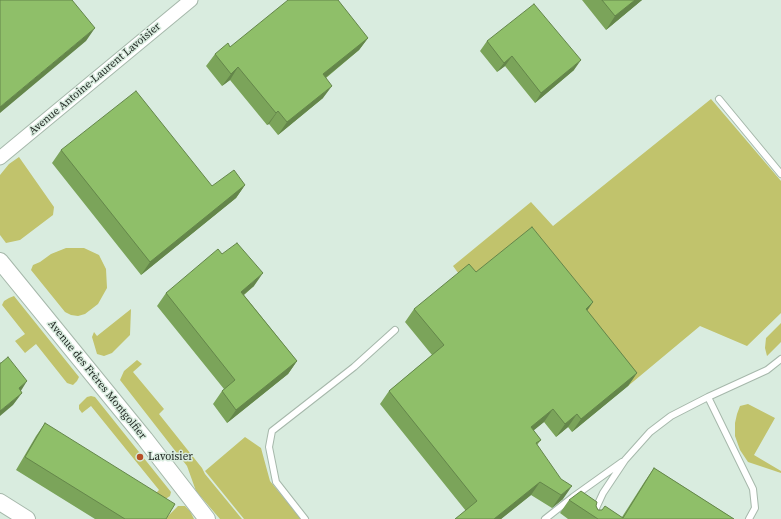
<!DOCTYPE html>
<html>
<head>
<meta charset="utf-8">
<style>
	body { margin:0 }
	canvas { display:block; background:#d9ecdf }
</style>
</head>
<body>
<canvas width="781" height="519"></canvas>
<script>
const ctx = document.querySelector('canvas').getContext('2d');
ctx.lineJoin = 'round';
function paint(path, color) { ctx.fillStyle = color; ctx.fill(path, 'evenodd'); }
const toPath = rows => new Path2D(rows.map(r => 'M' + r).join(''));
function trace(path, color, width, dash) { ctx.strokeStyle = color; ctx.lineWidth = width; ctx.lineCap = dash ? 'butt' : 'round'; ctx.setLineDash(dash || []); ctx.stroke(path); }
function write(font, color, halo, rows, align = 'center') {
  ctx.font = font + ' "Source Serif 4",serif'; ctx.lineWidth = 3; ctx.setLineDash([]); ctx.textBaseline = 'middle'; ctx.strokeStyle = halo; ctx.fillStyle = color; for (const [text, x, y, turn = 0] of rows) {
    ctx.save(); ctx.translate(x, y); ctx.rotate((+turn || 0) * Math.PI / 180); ctx.textAlign = isNaN(turn) ? turn : align; if (halo) ctx.strokeText(text, 0, 0); ctx.fillText(text, 0, 0); ctx.restore();
  }
}
const green = toPath([
	[711,99,781,181,781,313,747,346,700,326,628,386,467,285,453,266,531,202,553,226],
	[19,157,54,207,53,215,20,240,6,243,0,235,0,175,9,164],
	[66,248,84,248,99,255,106,269,107,288,98,304,85,314,78,316,71,315,65,312,31,270,33,265,40,262,51,254],
	[14,296,79,377,77,381,73,385,67,383,36,344,25,353,15,341,25,334,2,305,4,301,9,298],
	[131,309,130,335,112,353,104,356,97,354,92,337,94,332,97,336],
	[781,323,781,342,767,356,765,348,766,338],
	[137,360,142,364,133,372,164,409,159,414,202,468,205,474,242,519,220,519,196,491,187,466,120,380,124,371],
	[91,396,95,397,171,492,170,496,161,502,150,499,159,490,91,406,82,413,79,409,79,405,87,397],
	[748,404,775,418,754,455,781,471,781,473,748,462,740,450,735,436,735,423,737,414,740,406],
	[245,437,261,448,270,481,301,519,244,519,205,471],
	[178,506,185,506,190,511,194,519,165,519]
]);
const service = toPath([
	[719,99,781,174],
	[708,397,753,489,755,508,749,519],
	[305,519,276,482,269,447,272,431,354,367,395,330],
	[545,519,573,497,622,462],
	[591,519,603,493,625,460,650,432,671,416,708,397,767,370,781,359]
]);
const minor = toPath([
	[0,158,191,0]
]);
const tertiary = toPath([
	[0,261,145,439,207,519],
	[0,502,27,519]
]);
const wall = toPath([
	[582,0,642,0,606,30],
	[368,38,359,50,326,78,323,98,278,135,269,124,267,125,230,80,222,86,206,66,215,54,230,47],
	[487,41,574,70,535,103,505,66,497,72,480,51],
	[61,150,212,186,245,185,236,198,141,275,52,163],
	[222,254,254,286,244,295,297,361,288,374,227,423,213,404,222,391,224,389,157,306,166,293],
	[476,272,593,302,587,311,637,373,628,386,572,432,568,427,556,437,544,422,533,430,541,440,537,445,563,499,552,508,531,495,501,519,455,519,466,511,380,404,389,391,432,355,405,322,414,309],
	[45,423,166,519,95,519,16,470,36,436],
	[654,468,734,519,568,519,560,513,569,500,596,506,598,510,622,517,645,481]
]);
const shadedWall = toPath([
	[635,0,642,0,606,30,615,16],
	[95,28,86,41,0,113,0,107],
	[368,38,359,50,314,87,323,74],
	[512,56,505,66,497,72,504,63],
	[581,60,574,70,535,103,541,93],
	[238,67,230,80,222,86,231,74],
	[332,86,323,98,278,135,287,122],
	[278,111,269,124,267,125,276,113],
	[245,185,236,198,141,275,150,262],
	[263,273,254,286,232,304,241,292],
	[593,302,584,315,586,309],
	[297,361,288,374,227,423,236,410],
	[637,373,628,386,572,432,581,419],
	[27,381,19,394,19,388],
	[22,393,13,405,0,416,0,411],
	[553,409,544,422,522,440,531,427],
	[577,414,568,427,556,437,565,424],
	[540,482,531,495,501,519,494,519],
	[572,486,563,499,552,508,561,495]
]);
const building = toPath([
	[0,0,72,0,95,28,0,107,0,0],
	[288,0,338,0,368,38,323,74,332,86,287,122,278,111,276,113,238,67,231,74,215,54,228,43,230,47,288,0],
	[602,0,635,0,615,16,602,0],
	[534,4,581,60,541,93,512,56,504,63,487,41,534,4],
	[136,91,212,186,234,170,245,185,150,262,61,150,136,91],
	[532,227,593,302,586,309,637,373,581,419,577,414,565,424,553,409,531,427,541,440,536,443,561,479,572,486,561,495,540,482,494,519,455,519,477,501,389,391,444,345,414,309,469,264,476,272,532,227],
	[237,243,263,273,241,292,297,361,236,410,222,391,235,380,166,293,218,249,222,254,237,243],
	[8,357,27,381,19,388,22,393,0,411,0,363,1,363,8,357],
	[45,423,175,504,166,519,125,519,25,457,45,423],
	[654,468,734,519,598,519,569,500,581,491,597,502,596,506,598,510,602,510,605,506,623,518,654,468]
]);
const markers = [
	[140,457,4,"#b64f27"]
];
const streetNames = [
	["Avenue Antoine-Laurent Lavoisier",95,79,-40],
	["Avenue des Frères Montgolfier",97,380,51]
];
const poiNames = [
	["Lavoisier",148,457]
];
paint(green, '#c1c36c');
trace(service, '#a6b8ab', 8);
trace(minor, '#a6b8ab', 15);
trace(tertiary, '#a6b8ab', 18);
trace(service, '#fff', 6);
trace(minor, '#fff', 13);
trace(tertiary, '#fff', 16);
paint(wall, '#7ba45a');
paint(shadedWall, '#64864a');
paint(building, '#8fbf69');
trace(building, '#64864a', 1);
for (const [x, y, r, color] of markers) { const dot = new Path2D(); dot.arc(x, y, r, 0, 2 * Math.PI); ctx.fillStyle = color; ctx.fill(dot); trace(dot, '#d9ecdf', 1.5); }
write('11px', '#242b26', '#d9ecdf', streetNames);
write('11px', '#242b26', '#d9ecdf', poiNames, 'left');
</script>
</body>
</html>
